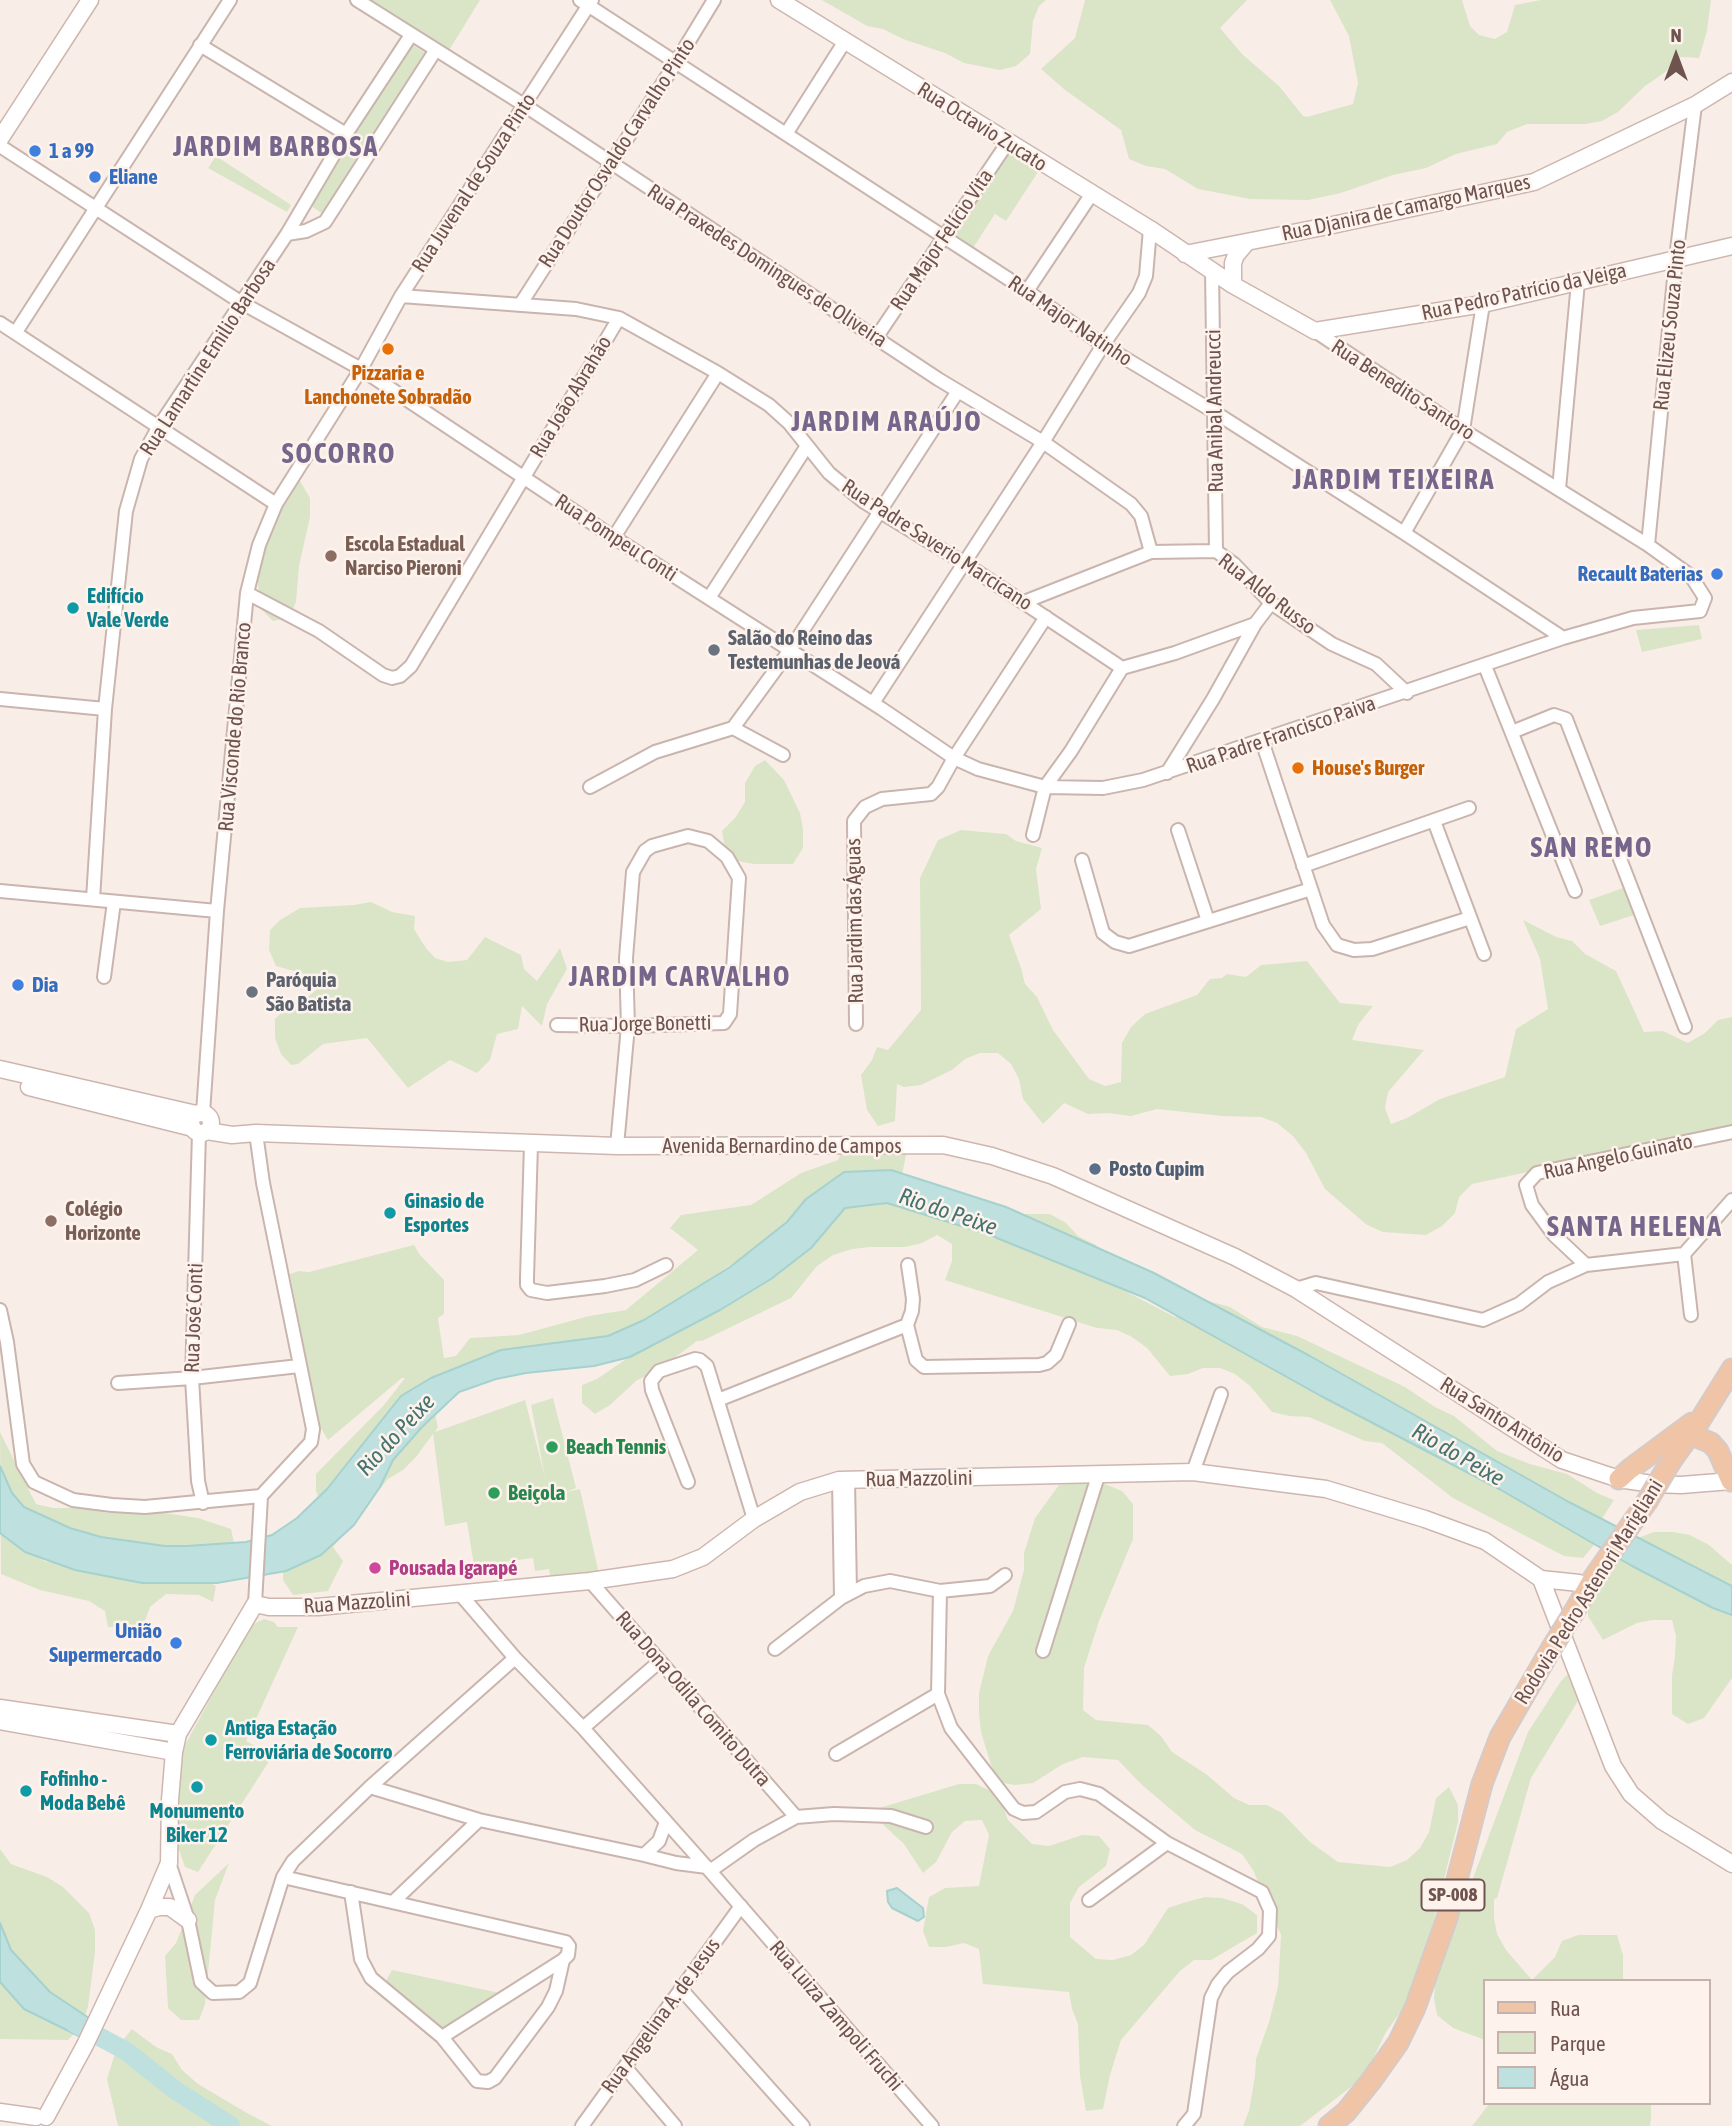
<!DOCTYPE html>
<html>
<head>
<meta charset="utf-8">
<style>
	body { margin:0 }
	#map { position:relative; width:1732px; height:2126px; overflow:hidden; background:#f9eee7; font-family:"Asap Condensed",sans-serif }
	canvas { display:block }
	.legend { position:absolute; left:1483px; top:1979px; width:228px; height:126px; box-sizing:border-box; background:#fdf3ec; border:2px solid #c4b3ad; margin:0; padding:9px 12px; list-style:none; font-size:21px; color:#6f534f }
	.legend li { display:flex; align-items:center; gap:14px; height:35px }
	.legend b { width:35px; border:2px solid #c4b3ad }
	.north { position:absolute; left:1641px; top:21px; width:70px; height:70px; -webkit-text-stroke:5px #fdf3ec; paint-order:stroke; rotate:0deg; font-size:19px; font-weight:700; line-height:28px; text-align:center; color:#6f534f }
	.north::after { content:''; display:block; margin:auto; width:24px; height:32px; background:#6f534f; clip-path:polygon(50% 0,100% 100%,50% 72%,0 100%) }
</style>
</head>
<body>
<div id="map">
<canvas width="1732" height="2126"></canvas>
<ul class="legend">
<li><b style="height:9px;background:#f0c4a7"></b>Rua</li>
<li><b style="height:19px;background:#dae5c7"></b>Parque</li>
<li><b style="height:19px;background:#bee0de"></b>Água</li>
</ul>
<div class="north">N</div>
</div>
<script>
const ctx = document.querySelector('canvas').getContext('2d');
ctx.lineJoin = 'round';
function paint(path, color) { ctx.fillStyle = color; ctx.fill(path, 'evenodd'); }
const toPath = rows => new Path2D(rows.map(r => 'M' + r).join(''));
function trace(path, color, width, dash) { ctx.strokeStyle = color; ctx.lineWidth = width; ctx.lineCap = dash ? 'butt' : 'round'; ctx.setLineDash(dash || []); ctx.stroke(path); }
function write(font, color, halo, rows, align = 'center') {
  ctx.font = font + ' "Asap Condensed",sans-serif'; ctx.lineWidth = 5; ctx.setLineDash([]); ctx.textBaseline = 'middle'; ctx.strokeStyle = halo; ctx.fillStyle = color; for (const [text, x, y, turn = 0] of rows) {
    ctx.save(); ctx.translate(x, y); ctx.rotate((+turn || 0) * Math.PI / 180); ctx.textAlign = isNaN(turn) ? turn : align; if (halo) ctx.strokeText(text, 0, 0); ctx.fillText(text, 0, 0); ctx.restore();
  }
}
const green = toPath([
	[370,0,480,0,448,52],
	[822,0,1046,0,1039,6,1033,21,1030,54,1016,66,1000,70,964,63,945,53,903,39,883,29,867,26],
	[1085,0,1247,0,1220,28,1243,55,1279,86,1303,116,1307,117,1353,104,1358,83,1349,36,1330,0,1462,0,1470,26,1479,35,1495,39,1507,32,1515,5,1541,0,1711,0,1707,31,1699,58,1681,57,1664,73,1645,86,1618,112,1602,121,1586,124,1527,124,1507,132,1497,144,1456,154,1426,168,1393,175,1341,193,1308,200,1250,199,1198,189,1165,169,1146,166,1129,159,1121,130,1065,90,1041,69,1075,38],
	[411,44,428,55,323,214,308,204],
	[1006,151,1038,172,1006,221,995,214,973,248,951,235],
	[216,156,291,205,287,212,208,168],
	[289,479,300,481,310,498,310,517,299,566,296,602,289,618,273,621,260,608,257,572,260,556],
	[1699,625,1702,639,1642,652,1636,630],
	[765,760,784,780,800,813,803,829,803,848,793,864,754,864,738,861,725,848,722,831,735,818,745,802,745,783,755,766],
	[961,830,1006,834,1016,841,1042,848,1036,869,1041,909,1009,935,1021,968,1025,984,1037,997,1053,1030,1089,1079,1105,1086,1121,1082,1122,1043,1131,1027,1145,1014,1197,995,1210,979,1222,978,1227,974,1246,977,1261,965,1307,961,1340,1003,1373,1006,1358,1025,1352,1040,1424,1050,1388,1092,1385,1108,1391,1124,1407,1118,1440,1099,1505,1077,1516,1029,1548,1009,1540,959,1523,920,1556,937,1572,941,1585,954,1616,971,1644,1032,1663,1031,1688,1043,1705,1033,1718,1020,1732,1017,1732,1128,1472,1184,1459,1197,1455,1213,1442,1226,1426,1235,1383,1232,1367,1225,1325,1189,1306,1153,1293,1136,1277,1123,1261,1117,1222,1116,1157,1109,1131,1116,1108,1113,1088,1114,1064,1103,1043,1124,1023,1099,1019,1079,1011,1064,998,1053,980,1053,965,1059,952,1070,921,1085,904,1087,897,1084,895,1121,878,1126,867,1110,861,1075,872,1060,877,1047,888,1050,921,1010,920,878,938,840],
	[1623,888,1634,915,1600,926,1589,900],
	[371,902,392,912,415,916,414,929,426,948,435,958,448,962,467,960,485,937,521,955,524,969,537,981,560,948,567,969,547,1004,542,1026,522,1006,518,1029,497,1034,490,1060,477,1073,450,1060,408,1088,367,1038,323,1044,298,1064,291,1065,281,1054,275,1038,275,1019,288,1006,305,999,321,986,315,977,276,966,269,950,270,930,280,920,300,908,354,905],
	[860,1149,897,1150,906,1155,902,1175,916,1200,995,1239,1000,1220,1016,1214,1050,1214,1066,1223,1078,1236,1096,1245,1104,1260,1106,1278,1121,1289,1175,1317,1191,1305,1208,1301,1230,1307,1262,1327,1297,1336,1405,1387,1435,1407,1454,1416,1497,1451,1530,1464,1567,1474,1597,1493,1614,1500,1596,1528,1594,1545,1583,1558,1564,1556,1453,1498,1382,1443,1365,1441,1309,1417,1289,1416,1272,1412,1250,1386,1235,1374,1220,1368,1203,1368,1188,1374,1170,1376,1147,1348,1132,1337,1117,1330,1097,1328,945,1280,952,1261,952,1244,937,1235,922,1243,905,1247,870,1247,852,1249,833,1255,817,1266,791,1298,702,1341,697,1341,669,1362,636,1381,610,1405,595,1414,582,1403,582,1385,597,1379,759,1268,733,1263,628,1334,491,1361,434,1410,438,1427,435,1432,525,1400,545,1477,531,1405,553,1398,576,1488,566,1492,580,1489,599,1574,551,1581,549,1569,535,1571,533,1558,474,1566,467,1522,445,1526,433,1434,416,1457,403,1470,388,1479,333,1547,343,1561,328,1591,293,1595,283,1580,283,1562,322,1506,316,1491,316,1474,384,1405,405,1378,402,1378,328,1440,319,1425,290,1274,299,1271,309,1272,414,1245,420,1255,444,1280,444,1314,438,1318,444,1358,456,1356,470,1338,519,1335,589,1316,626,1310,698,1250,670,1228,681,1215,751,1205,801,1173,838,1160,841,1154],
	[0,1432,36,1504,53,1508,90,1508,107,1513,164,1513,198,1518,231,1529,235,1547,205,1559,12,1535,44,1561,122,1575,200,1576,216,1586,213,1602,199,1595,166,1594,150,1607,144,1624,128,1627,108,1627,105,1611,89,1601,40,1590,1,1574],
	[1070,1484,1105,1484,1122,1491,1133,1504,1133,1539,1099,1621,1084,1668,1083,1710,1096,1720,1148,1725,1161,1736,1172,1752,1206,1774,1234,1798,1249,1805,1267,1805,1282,1813,1310,1842,1338,1862,1390,1867,1407,1860,1420,1848,1429,1832,1436,1798,1449,1787,1458,1805,1458,1822,1422,1969,1408,2002,1386,2032,1364,2077,1300,2126,1243,2126,1249,2111,1255,2076,1256,2059,1269,2022,1278,1987,1281,1935,1253,1870,1242,1854,1195,1830,1141,1784,1118,1760,1083,1757,1063,1764,1033,1783,1015,1785,998,1782,991,1765,981,1732,979,1713,979,1693,988,1656,1013,1611,1024,1570,1024,1553,1035,1518,1059,1485],
	[1654,1532,1673,1532,1690,1535,1709,1545,1732,1565,1732,1678,1704,1718,1688,1724,1672,1714,1672,1675,1675,1656,1676,1636,1672,1620,1653,1620,1637,1623,1603,1640,1588,1616,1588,1593,1598,1577,1638,1538],
	[264,1619,274,1622,278,1627,298,1627,246,1741,273,1755,198,1872,185,1867,174,1836,173,1767,250,1626],
	[1574,1668,1584,1691,1531,1778,1497,1898,1494,1899,1494,1918,1497,1934,1506,1950,1532,1980,1555,1957,1562,1941,1578,1935,1617,1935,1623,1955,1623,1981,1485,1981,1485,2040,1453,2028,1437,2015,1434,1999,1435,1979,1528,1732,1561,1681],
	[959,1784,976,1784,991,1791,1002,1804,1008,1820,1032,1844,1049,1846,1082,1835,1099,1836,1110,1849,1106,1866,1079,1887,1070,1903,1070,1937,1096,1959,1113,1960,1131,1955,1144,1945,1168,1908,1186,1902,1205,1897,1222,1898,1242,1904,1257,1915,1257,1933,1211,1960,1194,1960,1180,1971,1121,2040,1110,2075,1103,2109,1086,2111,1080,2076,1078,2024,1072,2009,1069,1992,983,1984,979,1949,964,1943,946,1947,929,1947,923,1931,929,1897,945,1888,979,1886,989,1835,982,1820,965,1821,952,1832,936,1862,923,1873,904,1844,878,1820,876,1809],
	[0,1849,11,1864,47,1877,63,1887,89,1913,95,1930,95,1952,88,2007,81,2027,68,2040,0,2039],
	[229,1863,215,1900,205,2004,199,2020,181,2020,168,2008,165,1956,176,1943,195,1895],
	[392,1970,500,1993,442,2033,384,1985],
	[132,2029,156,2047,172,2054,182,2070,198,2084,247,2113,272,2126,118,2126,107,2079,117,2047],
	[1490,2103,1651,2103,1651,2118,1650,2126,1472,2126]
]);
const water = toPath([
	[891,1170,1006,1207,1154,1273,1310,1356,1567,1501,1732,1586,1732,1615,1713,1608,1632,1566,1501,1490,1321,1396,1145,1298,987,1234,887,1203,845,1208,811,1248,771,1279,720,1310,630,1357,594,1366,526,1373,496,1379,459,1392,422,1427,393,1460,380,1487,354,1525,321,1555,286,1571,217,1583,142,1583,75,1570,25,1552,0,1533,0,1466,12,1493,24,1507,70,1528,101,1537,165,1546,187,1546,246,1542,272,1535,297,1518,327,1489,401,1396,431,1378,501,1350,608,1336,644,1320,730,1267,787,1222,806,1199,844,1172,891,1170],
	[897,1888,923,1908,924,1917,918,1921,892,1908,888,1902,887,1891,897,1888],
	[0,1923,11,1950,50,1992,95,2022,87,2040,24,2009,0,1982,0,1923]
]);
const river = toPath([
	[74,2023,126,2051,175,2090,231,2126]
]);
const street = toPath([
	[357,0,524,105,938,379,1043,442,1131,504,1141,516,1151,552],
	[580,0,1027,291,1103,345,1216,413,1404,533,1563,638],
	[200,45,346,134],
	[786,134,845,41],
	[0,146,242,303,361,369,607,533,882,709,954,758,978,769,1045,787,1103,788,1143,780,1563,638,1633,618,1700,611,1705,598,1691,576,1648,545,1463,430,1315,331],
	[287,234,306,231,325,222,435,51],
	[1212,271,1216,551],
	[1027,291,1091,195],
	[401,296,576,309,619,318,718,373,769,405,789,423,829,473,864,502,964,563,1122,668,1175,653,1255,624],
	[520,305,675,64,714,0],
	[0,323,276,504],
	[16,332,230,0],
	[876,338,1008,142],
	[1559,489,1578,282],
	[1404,533,1463,430,1483,304],
	[614,537,718,373],
	[1648,545,1676,258,1695,105],
	[247,593,319,631,383,675,392,678,400,676,411,666,619,318],
	[709,598,807,446],
	[1024,602,1151,552,1216,551,1234,564,1271,603,1332,644,1376,664,1407,693],
	[1485,666,1575,891],
	[0,699,105,709],
	[873,703,1043,442,1103,345,1139,293,1146,276,1150,229],
	[733,728,790,650,958,391],
	[1512,732,1554,715,1566,719,1685,1027],
	[1262,741,1323,925,1337,945,1354,950,1372,949,1470,918],
	[1167,773,1213,699,1255,624,1271,603],
	[590,787,655,752,733,728,783,755],
	[1434,821,1484,954],
	[1178,830,1208,921],
	[1033,835,1045,787,1071,751,1122,668],
	[1082,860,1103,933,1115,942,1129,946,1311,889],
	[1303,866,1469,808],
	[0,891,217,911],
	[93,899,105,709,126,511,141,459,158,428,287,234,346,134,411,35],
	[104,977,114,902],
	[856,1024,854,821,865,807,882,799,931,794,938,787,954,758,1046,617],
	[557,1025,628,1026,724,1023,730,1014,739,878,727,857,708,841,688,836,652,846,645,851,633,872,626,958,628,1026,617,1146],
	[203,1113,217,911,247,593,259,545,276,504,361,369,401,296,592,0],
	[199,1133,192,1378,198,1481,203,1503],
	[256,1133,263,1183,313,1429,311,1442,261,1496],
	[531,1144,527,1278,527,1285,531,1290,547,1293,605,1286,635,1280,666,1265],
	[1684,1254,1691,1315],
	[908,1265,913,1299,912,1311,907,1325,916,1360,924,1367,1039,1365,1047,1363,1056,1355,1069,1324],
	[1586,1265,1554,1235,1532,1205,1526,1185,1537,1173,1732,1132],
	[1296,1289,1316,1283,1483,1320,1519,1304,1548,1282,1586,1265,1684,1254,1732,1200],
	[0,1310,7,1342,23,1464,34,1482,73,1500,112,1505,145,1507,261,1496],
	[118,1383,192,1378,299,1366],
	[718,1400,907,1325],
	[1193,1472,1221,1394],
	[839,1480,841,1598],
	[848,1480,850,1592],
	[688,1482,652,1390,651,1381,659,1371,695,1359,700,1360,707,1366,754,1519],
	[590,1581,796,1817],
	[940,1591,938,1694,951,1728,1014,1809,1023,1813,1036,1812,1065,1792,1080,1789,1099,1794,1167,1843,1262,1892,1270,1910,1269,1936,1258,1949,1228,1972,1218,1984,1211,1998,1194,2114,1184,2126],
	[461,1595,515,1658,583,1728,710,1871,932,2126],
	[255,1604,261,1496],
	[775,1649,841,1598,864,1586,890,1581,940,1591,990,1586,1005,1575],
	[1043,1651,1098,1476],
	[583,1728,660,1661],
	[836,1754,938,1694],
	[370,1787,479,1820,644,1855,659,1841,666,1822],
	[644,1855,676,1863,707,1867],
	[169,1863,188,1920,201,1982,213,1993,239,1992,250,1983,283,1877,293,1861,370,1787,515,1658],
	[710,1871,754,1840,796,1817,834,1814,891,1816,926,1827],
	[283,1877,566,1942,569,1946,568,1955,563,1960,442,2037],
	[351,1892,361,1959,371,1978,442,2037,477,2081,488,2082,495,2078,548,2007,556,1991,563,1960],
	[1089,1900,1167,1843],
	[393,1902,479,1820],
	[681,1989,803,2126],
	[625,2067,675,2126],
	[582,2126,741,1906]
]);
const secondary = toPath([
	[779,0,1150,229,1233,285,1315,331,1483,304,1732,246],
	[0,139,90,0],
	[1185,254,1328,226,1534,182,1695,105,1732,82],
	[1233,285,1233,263,1236,255,1247,242],
	[0,1069,196,1114],
	[29,1087,193,1128],
	'191 1123a10 10 0 1 1 20 0a10 10 0 1 1-20 0Z',
	[207,1131,232,1135,256,1133,617,1146,943,1145,992,1156,1053,1176,1235,1257,1296,1289,1562,1460,1619,1479,1652,1484,1681,1485,1732,1481],
	[1541,1579,1613,1766,1631,1794,1662,1821,1732,1864],
	[0,1708,178,1734],
	[0,1721,174,1752],
	[149,1910,159,1907,170,1907,188,1920],
	[0,2112,36,2117],
	[46,2117,85,2045,149,1910,169,1863,170,1800,174,1752,178,1734,255,1604,269,1607,318,1607,590,1581,673,1569,703,1557,754,1519,800,1492,839,1480,1193,1472,1326,1489,1425,1519,1485,1541,1541,1579,1579,1583,1587,1586]
]);
const primary = toPath([
	[1690,1434,1711,1443,1718,1451,1731,1481],
	[1671,1461,1699,1422,1732,1369],
	[1619,1479,1630,1469,1692,1423],
	[1574,1612,1594,1577,1646,1503],
	[1329,2126,1346,2112,1371,2081,1398,2043,1415,2008,1447,1918,1482,1784,1500,1737,1551,1649]
]);
const primaryBridge = toPath([
	[1646,1503,1671,1461],
	[1551,1649,1574,1612]
]);
const markers = [
	[35,151,7,"#3f7fe0"],
	[95,177,7,"#3f7fe0"],
	[388,349,7,"#e8710a"],
	[331,556,7,"#8d6e63"],
	[1717,574,7,"#3f7fe0"],
	[73,608,7,"#0f9aa8"],
	[714,650,7,"#6b7280"],
	[1298,768,7,"#e8710a"],
	[18,985,7,"#3f7fe0"],
	[252,992,7,"#6b7280"],
	[1095,1169,7,"#5c6f8a"],
	[390,1213,7,"#0f9aa8"],
	[51,1221,7,"#8d6e63"],
	[552,1447,7,"#2e9e5b"],
	[494,1493,7,"#2e9e5b"],
	[375,1568,7,"#d1479c"],
	[176,1643,7,"#3f7fe0"],
	[211,1740,7,"#0f9aa8"],
	[197,1787,7,"#0f9aa8"],
	[26,1791,7,"#0f9aa8"]
];
const shields = [
	[1453,1895,63]
];
const shieldNames = [
	["SP-008",1453,1895]
];
const streetNames = [
	["Rua Octavio Zucato",982,127,32],
	["Rua Doutor Osvaldo Carvalho Pinto",617,153,-57],
	["Rua Juvenal de Souza Pinto",474,183,-57],
	["Rua Djanira de Camargo Marques",1406,208,-12],
	["Rua Major Felício Vita",942,240,-56],
	["Rua Praxedes Domingues de Oliveira",767,266,33],
	["Rua Pedro Patrício da Veiga",1524,292,-12],
	["Rua Major Natinho",1070,321,34],
	["Rua Elizeu Souza Pinto",1670,325,-84],
	["Rua Lamartine Emilio Barbosa",208,357,-57],
	["Rua Benedito Santoro",1403,390,33],
	["Rua João Abrahão",571,397,-59],
	["Rua Anibal Andreucci",1215,411,-91],
	["Rua Pompeu Conti",616,538,33],
	["Rua Padre Saverio Marcicano",937,545,33],
	["Rua Aldo Russo",1267,594,38],
	["Rua Visconde do Rio Branco",235,727,-85],
	["Rua Padre Francisco Paiva",1281,735,-19],
	["Rua Jardim das Águas",855,921,-91],
	["Rua Jorge Bonetti",645,1024,-1],
	["Avenida Bernardino de Campos",782,1146],
	["Rua Angelo Guinato",1618,1157,-12],
	["Rua José Conti",194,1318,-88],
	["Rua Santo Antônio",1502,1420,32],
	["Rua Mazzolini",919,1479,-1],
	["Rodovia Pedro Astenori Marigliani",1589,1592,-58],
	["Rua Mazzolini",357,1603,-4],
	["Rua Dona Odila Comito Dutra",693,1699,49],
	["Rua Angelina A. de Jesus",661,2016,-54],
	["Rua Luiza Zampoli Fruchi",836,2016,49]
];
const shopNames = [
	["1 a 99",49,151],
	["Eliane",109,177],
	["Recault Baterias",1703,574,"right"],
	["Dia",32,985],
	["União",162,1631,"right"],
	["Supermercado",162,1655,"right"]
];
const foodNames = [
	["Pizzaria e",388,373],
	["Lanchonete Sobradão",388,397],
	["House's Burger",1312,768,"left"]
];
const educationNames = [
	["Escola Estadual",345,544],
	["Narciso Pieroni",345,568],
	["Colégio",65,1209],
	["Horizonte",65,1233]
];
const cultureNames = [
	["Edifício",87,596],
	["Vale Verde",87,620],
	["Ginasio de",404,1201],
	["Esportes",404,1225],
	["Antiga Estação",225,1728],
	["Ferroviária de Socorro",225,1752],
	["Fofinho -",40,1779],
	["Moda Bebê",40,1803],
	["Monumento",197,1811,"center"],
	["Biker 12",197,1835,"center"]
];
const worshipNames = [
	["Salão do Reino das",728,638],
	["Testemunhas de Jeová",728,662],
	["Paróquia",266,980],
	["São Batista",266,1004]
];
const serviceNames = [
	["Posto Cupim",1109,1169]
];
const leisureNames = [
	["Beach Tennis",566,1447],
	["Beiçola",508,1493]
];
const hotelNames = [
	["Pousada Igarapé",389,1568]
];
const waterNames = [
	["Rio do Peixe",948,1212,19],
	["Rio do Peixe",396,1435,-47],
	["Rio do Peixe",1458,1455,30]
];
const districtNames = [
	["JARDIM BARBOSA",276,147],
	["JARDIM ARAÚJO",887,422],
	["SOCORRO",339,454],
	["JARDIM TEIXEIRA",1394,480],
	["SAN REMO",1592,848],
	["JARDIM CARVALHO",680,977],
	["SANTA HELENA",1635,1227]
];
paint(green, '#dae5c7');
paint(water, '#bee0de');
trace(water, '#a5d1ce', 2);
trace(river, '#bee0de', 19);
trace(street, '#c9b5ae', 16);
trace(secondary, '#ceb6af', 19);
trace(primary, '#d4cbca', 23);
trace(street, '#fff', 12);
trace(secondary, '#fff', 16);
trace(primary, '#f0c4a7', 19);
trace(primaryBridge, '#d4cbca', 23, []);
trace(primaryBridge, '#f0c4a7', 19);
for (const [x, y, r, color] of markers) { const dot = new Path2D(); dot.arc(x, y, r, 0, 2 * Math.PI); ctx.fillStyle = color; ctx.fill(dot); trace(dot, '#fdf3ec', 2.5); }
for (const [x, y, w] of shields) { const box = new Path2D(); box.roundRect(x - w / 2, y - 15.5, w, 31, 5); ctx.fillStyle = '#fdf3ec'; ctx.fill(box); trace(box, '#6f534f', 2); }
write('bold 19px', '#6f534f', null, shieldNames);
write('21px', '#6f534f', '#fdf3ec', streetNames);
write('bold 21px', '#366cbe', '#fdf3ec', shopNames, 'left');
write('bold 21px', '#c56008', '#fdf3ec', foodNames);
write('bold 21px', '#785e54', '#fdf3ec', educationNames, 'left');
write('bold 21px', '#0d838f', '#fdf3ec', cultureNames, 'left');
write('bold 21px', '#5b616d', '#fdf3ec', worshipNames, 'left');
write('bold 21px', '#4e5e75', '#fdf3ec', serviceNames, 'left');
write('bold 21px', '#27864d', '#fdf3ec', leisureNames, 'left');
write('bold 21px', '#b23c85', '#fdf3ec', hotelNames, 'left');
write('italic 23px', '#457370', '#fdf3ec', waterNames);
ctx.letterSpacing = '2px';
write('bold 28px', '#77668c', '#fdf3ec', districtNames);
ctx.letterSpacing = '0px';
</script>
</body>
</html>
